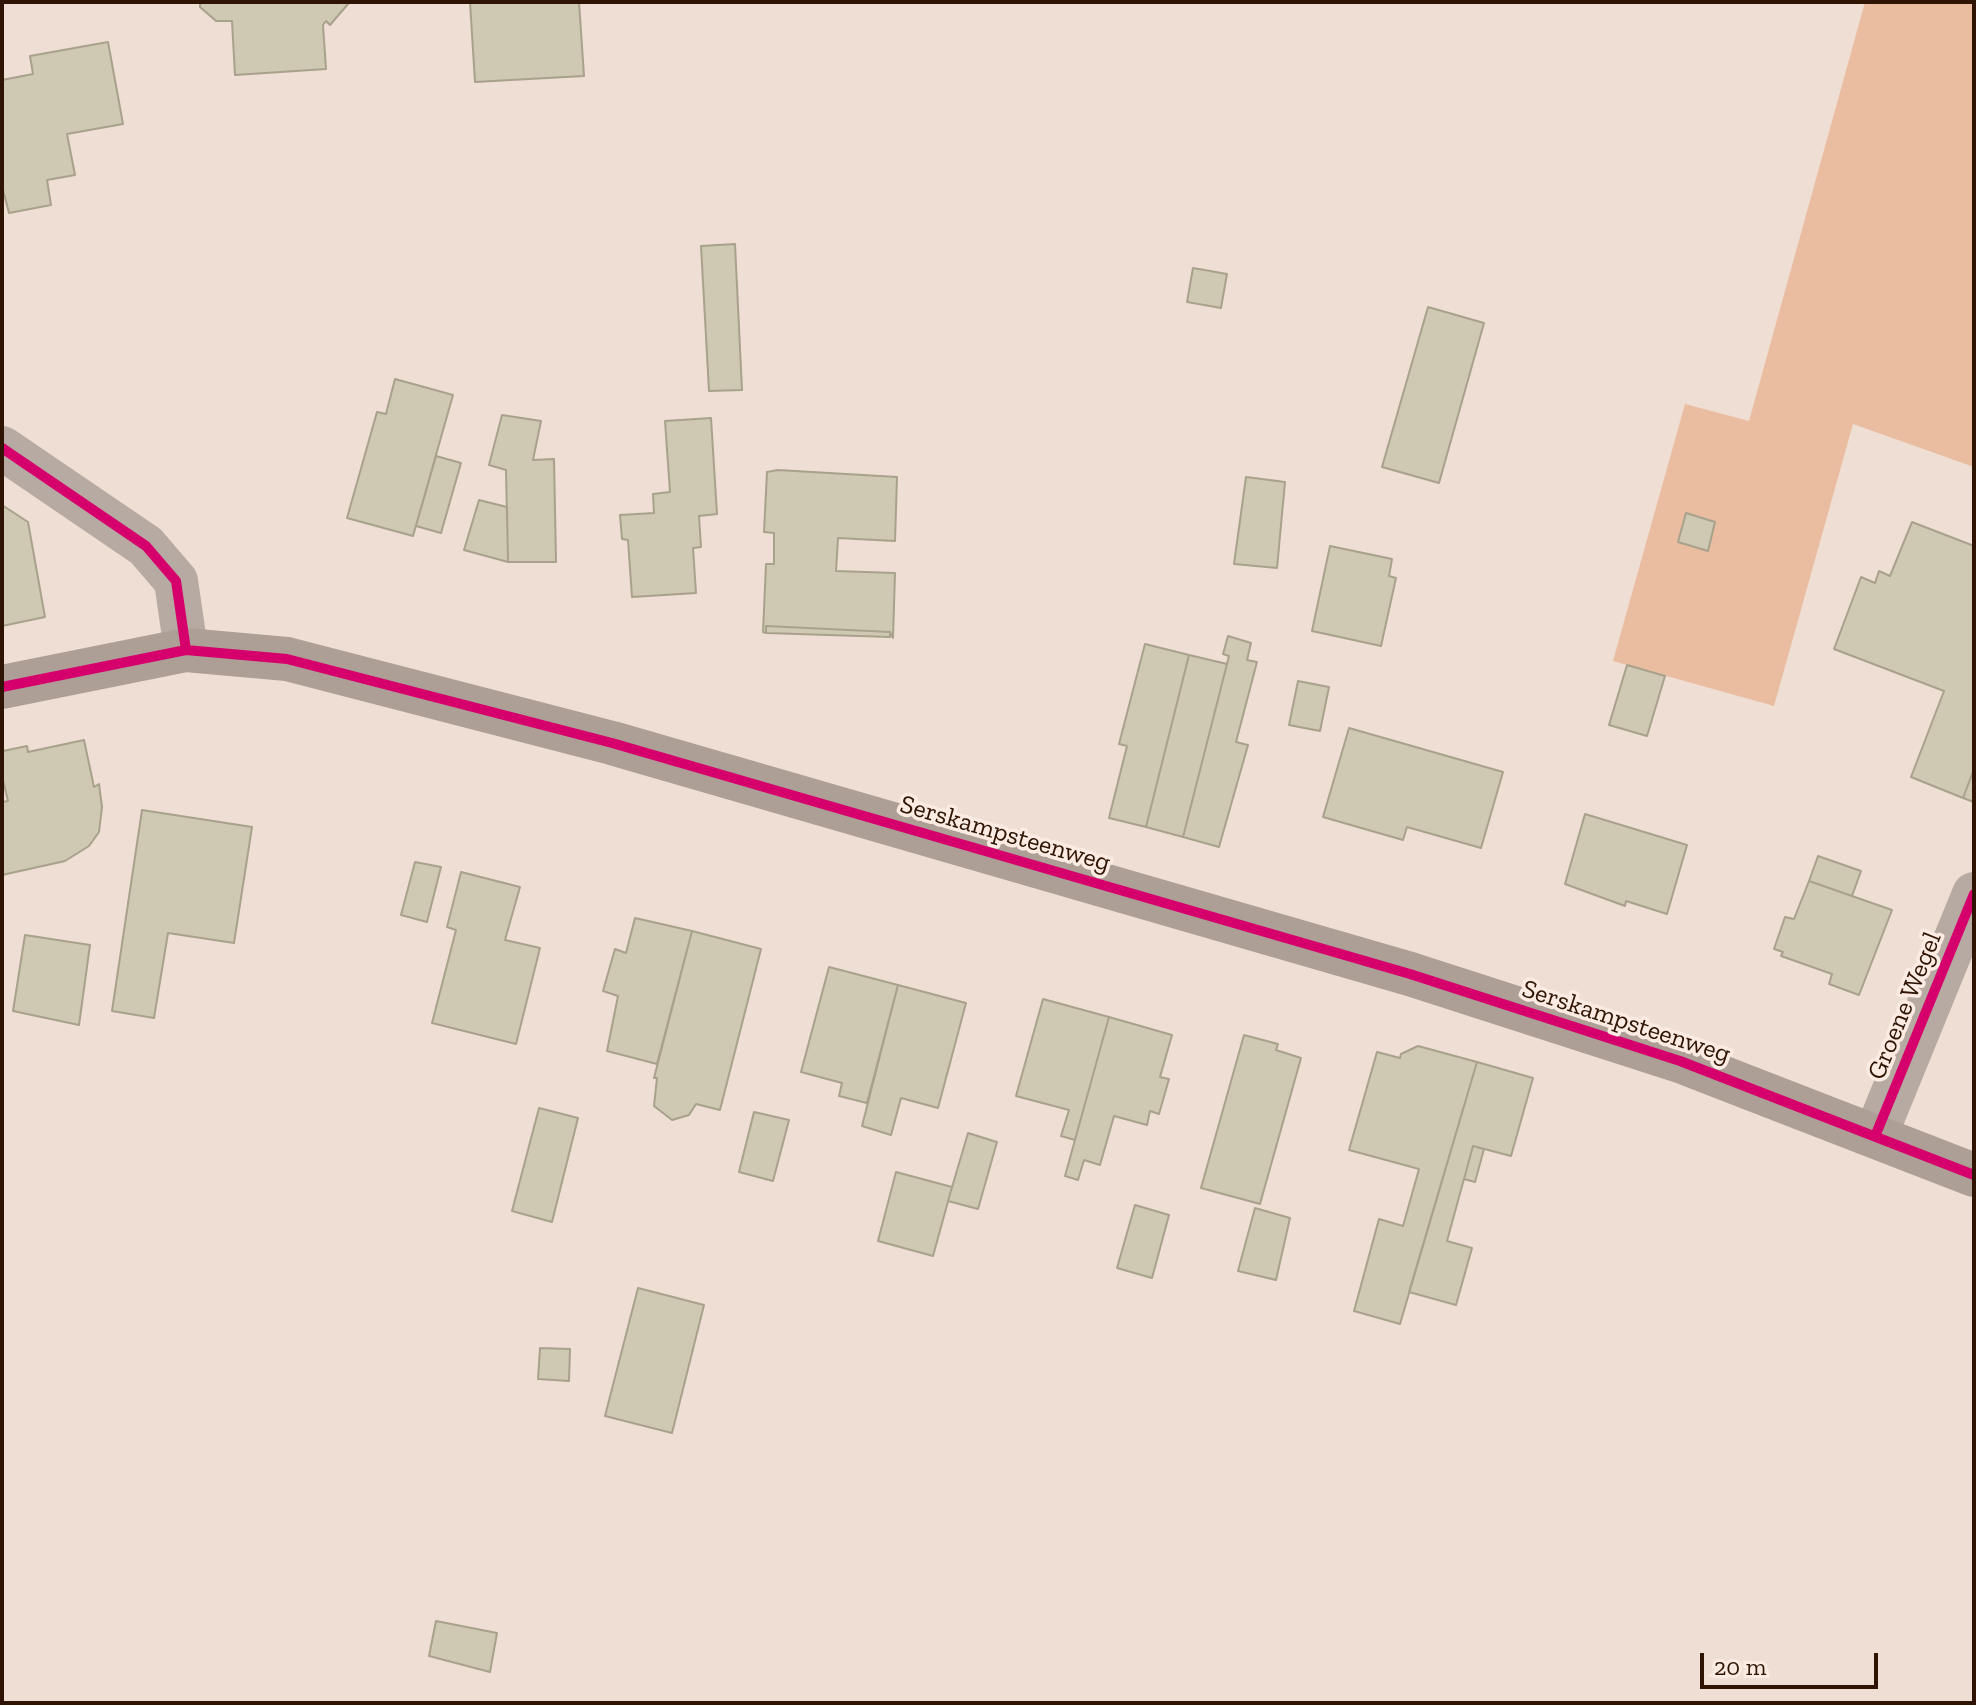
<!DOCTYPE html>
<html>
<head>
<meta charset="utf-8">
<style>
	body { margin:0 }
	#map { position:relative; width:1976px; height:1705px; overflow:hidden; background:#efded3; font-family:"Zilla Slab",serif }
	canvas { display:block }
	.frame { position:absolute; inset:0; border:4px solid #2f1403; pointer-events:none }
	.scale { position:absolute; left:1700px; top:1653px; width:178px; height:36px; box-sizing:border-box; border:4px solid #2f1403; border-top:0; padding-left:10px; font-size:24px; line-height:28px; white-space:nowrap; color:#2f1403; -webkit-text-stroke:6px #fbebe2; paint-order:stroke }
</style>
</head>
<body>
<div id="map">
<canvas width="1976" height="1705"></canvas>
<div class="frame"></div>
<div class="scale">20 m</div>
</div>
<script>
const ctx = document.querySelector('canvas').getContext('2d');
ctx.lineJoin = 'round';
function paint(path, color) { ctx.fillStyle = color; ctx.fill(path, 'evenodd'); }
const toPath = rows => new Path2D(rows.map(r => 'M' + r).join(''));
function trace(path, color, width, dash) { ctx.strokeStyle = color; ctx.lineWidth = width; ctx.lineCap = dash ? 'butt' : 'round'; ctx.setLineDash(dash || []); ctx.stroke(path); }
function write(font, color, halo, rows, align = 'center') {
  ctx.font = font + ' "Zilla Slab",serif'; ctx.lineWidth = 7; ctx.setLineDash([]); ctx.textBaseline = 'middle'; ctx.strokeStyle = halo; ctx.fillStyle = color; for (const [text, x, y, turn = 0] of rows) {
    ctx.save(); ctx.translate(x, y); ctx.rotate((+turn || 0) * Math.PI / 180); ctx.textAlign = isNaN(turn) ? turn : align; if (halo) ctx.strokeText(text, 0, 0); ctx.fillText(text, 0, 0); ctx.restore();
  }
}
const green = toPath([
	[1865,2,1974,2,1974,467,1853,424,1774,706,1613,661,1685,404,1749,421]
]);
const building = toPath([
	[200,2,346,2,348,4,330,25,326,21,323,25,326,69,235,75,232,21,216,21,200,7,200,2],
	[470,2,579,2,584,76,475,82,470,2],
	[108,42,123,124,67,134,75,175,47,180,51,205,9,213,2,186,2,80,33,74,30,56,108,42],
	[735,244,742,390,709,391,701,246,735,244],
	[1193,268,1227,274,1221,308,1187,302,1193,268],
	[1428,307,1484,323,1439,483,1382,467,1428,307],
	[395,379,453,395,413,536,347,518,377,412,386,414,395,379],
	[502,415,541,421,533,460,554,459,556,562,508,562,506,470,489,465,502,415],
	[711,418,717,514,699,516,701,547,693,548,696,593,632,597,628,540,622,539,620,515,654,513,653,494,670,492,665,421,711,418],
	[436,456,461,463,441,533,416,526,436,456],
	[778,470,897,477,895,541,838,538,836,571,895,573,893,638,890,632,766,626,766,633,763,632,766,564,774,564,774,533,764,532,767,472,778,470],
	[1246,477,1285,482,1277,568,1234,564,1246,477],
	[479,500,507,507,508,562,464,550,479,500],
	[2,505,28,522,45,617,2,626,2,505],
	[1686,513,1715,522,1708,551,1678,542,1686,513],
	[1912,522,1974,546,1974,769,1963,798,1911,777,1944,691,1834,649,1861,577,1875,583,1879,571,1890,576,1912,522],
	[1330,546,1392,559,1389,576,1396,578,1381,646,1312,631,1330,546],
	[766,626,890,632,890,637,766,633,766,626],
	[1228,636,1251,643,1247,660,1257,662,1236,742,1248,745,1219,847,1183,837,1229,656,1223,654,1228,636],
	[1145,644,1189,655,1146,827,1109,818,1127,746,1119,744,1145,644],
	[1189,655,1227,664,1183,837,1146,827,1189,655],
	[1627,665,1665,676,1647,736,1609,725,1627,665],
	[1298,681,1329,687,1320,731,1289,725,1298,681],
	[1349,728,1503,772,1481,848,1407,827,1403,840,1323,817,1349,728],
	[84,740,94,787,99,784,102,807,99,832,89,846,65,861,2,875,2,802,8,801,2,776,3,751,27,746,28,752,84,740],
	[1974,769,1974,802,1963,798,1974,769],
	[142,810,252,827,234,943,168,933,154,1018,112,1011,142,810],
	[1585,814,1687,845,1667,914,1626,901,1625,906,1565,884,1585,814],
	[1818,856,1861,871,1852,896,1809,881,1818,856],
	[415,862,441,867,427,922,401,915,415,862],
	[461,872,520,887,505,940,540,948,516,1044,432,1023,456,930,447,927,461,872],
	[1809,881,1892,910,1859,995,1829,984,1832,974,1781,956,1783,952,1774,949,1785,917,1794,919,1809,881],
	[635,918,692,931,657,1064,607,1051,618,996,603,991,615,949,626,953,635,918],
	[692,931,761,949,720,1110,696,1104,689,1115,672,1120,654,1106,657,1078,654,1078,692,931],
	[25,935,90,945,79,1025,13,1011,25,935],
	[829,967,898,985,867,1103,839,1096,842,1083,801,1072,829,967],
	[898,985,966,1003,938,1108,901,1098,891,1135,862,1126,898,985],
	[1043,999,1109,1017,1075,1140,1061,1136,1069,1110,1016,1096,1043,999],
	[1109,1017,1172,1035,1160,1077,1169,1079,1159,1114,1150,1111,1147,1125,1114,1116,1100,1165,1084,1160,1078,1180,1065,1176,1109,1017],
	[1244,1035,1278,1044,1276,1050,1301,1058,1260,1204,1201,1188,1244,1035],
	[1418,1046,1477,1062,1400,1324,1354,1311,1379,1219,1403,1226,1419,1169,1349,1150,1377,1052,1400,1058,1401,1054,1418,1046],
	[1477,1062,1533,1078,1511,1156,1473,1146,1447,1241,1472,1248,1456,1305,1409,1292,1477,1062],
	[539,1108,578,1118,552,1222,512,1211,539,1108],
	[754,1112,789,1120,773,1181,739,1172,754,1112],
	[968,1133,997,1142,978,1209,948,1201,968,1133],
	[1473,1146,1484,1149,1475,1182,1464,1179,1473,1146],
	[896,1172,952,1187,933,1256,878,1241,896,1172],
	[1135,1205,1169,1215,1152,1278,1117,1268,1135,1205],
	[1255,1208,1290,1218,1276,1280,1238,1271,1255,1208],
	[638,1288,704,1305,672,1433,605,1416,638,1288],
	[540,1348,570,1349,569,1381,538,1379,540,1348],
	[436,1621,497,1633,490,1672,429,1656,436,1621]
]);
const street = toPath([
	[2,448,146,546,176,581,186,650],
	[1876,1134,1974,894]
]);
const secondary = toPath([
	[2,687,186,650,287,659,612,743,1410,974,1680,1061,1974,1175]
]);
const cycleway = toPath([
	[2,448,146,546,176,581,186,650],
	[2,687,186,650,287,659,612,743,1410,974,1680,1061,1974,1175],
	[1876,1134,1974,894]
]);
const streetNames = [
	["Serskampsteenweg",1005,834,16],
	["Groene Wegel",1905,1006,-68],
	["Serskampsteenweg",1626,1022,18]
];
paint(green, '#eabca0');
paint(building, '#cfc8b3');
trace(building, '#a8a18c', 2);
trace(street, '#b7aaa3', 44);
trace(secondary, '#ae9f96', 44);
trace(cycleway, '#d6006c', 10);
write('26px', '#2f1403', '#fbebe2', streetNames);
</script>
</body>
</html>
